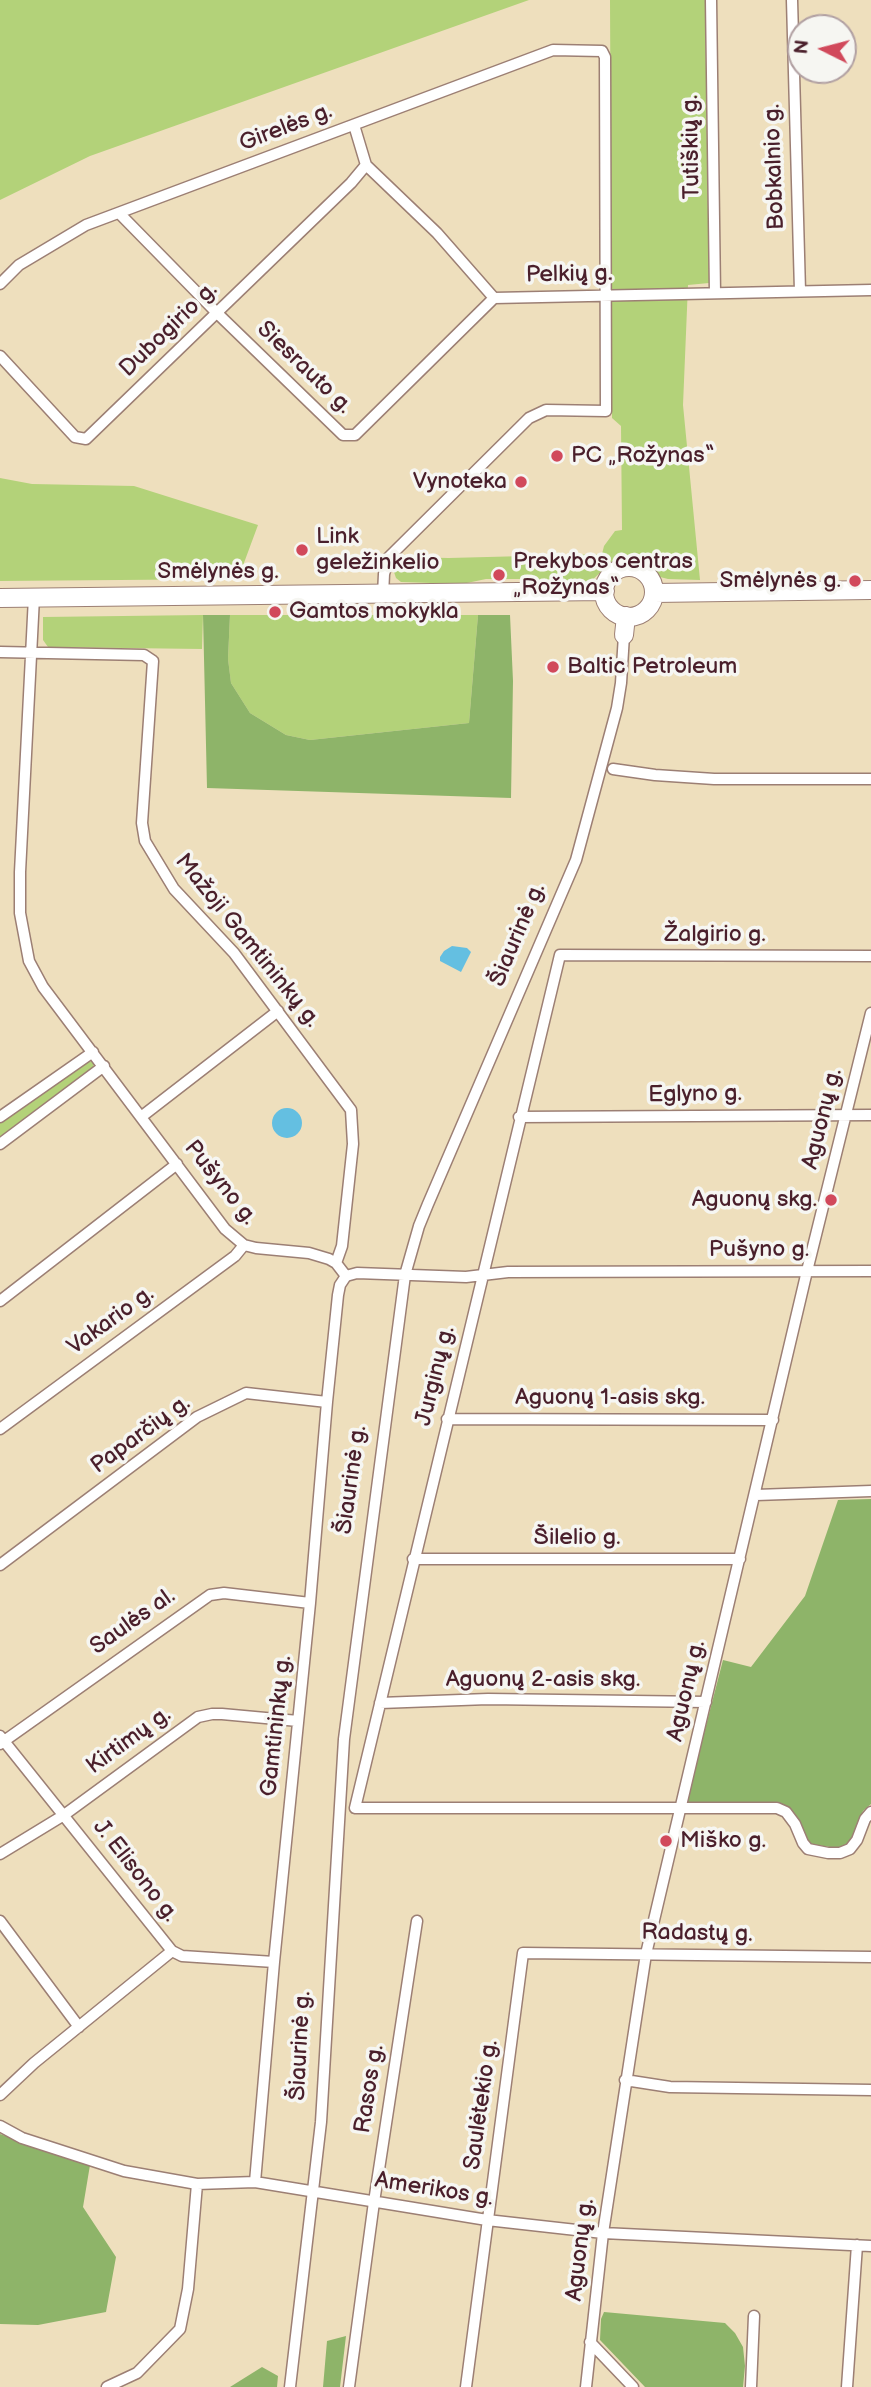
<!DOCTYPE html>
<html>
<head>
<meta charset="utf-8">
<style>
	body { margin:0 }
	#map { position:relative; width:871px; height:2387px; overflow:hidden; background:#eedfbd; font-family:"Balsamiq Sans",sans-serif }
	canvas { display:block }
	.north { position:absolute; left:787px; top:14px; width:70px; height:70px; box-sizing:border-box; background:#f6f6f2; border:2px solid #b1a0a2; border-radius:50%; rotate:276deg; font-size:19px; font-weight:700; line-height:28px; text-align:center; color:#4a1f2b }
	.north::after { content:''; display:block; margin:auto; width:24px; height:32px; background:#d1495b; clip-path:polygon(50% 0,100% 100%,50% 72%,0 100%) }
</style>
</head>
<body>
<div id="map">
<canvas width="871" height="2387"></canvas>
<div class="north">N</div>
</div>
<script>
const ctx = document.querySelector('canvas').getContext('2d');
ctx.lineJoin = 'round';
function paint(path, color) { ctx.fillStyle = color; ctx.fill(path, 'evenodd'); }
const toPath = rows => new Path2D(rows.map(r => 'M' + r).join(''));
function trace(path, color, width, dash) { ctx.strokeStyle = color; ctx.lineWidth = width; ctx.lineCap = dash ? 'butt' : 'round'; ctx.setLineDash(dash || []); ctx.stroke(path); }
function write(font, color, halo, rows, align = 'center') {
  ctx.font = font + ' "Balsamiq Sans",sans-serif'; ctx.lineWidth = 7; ctx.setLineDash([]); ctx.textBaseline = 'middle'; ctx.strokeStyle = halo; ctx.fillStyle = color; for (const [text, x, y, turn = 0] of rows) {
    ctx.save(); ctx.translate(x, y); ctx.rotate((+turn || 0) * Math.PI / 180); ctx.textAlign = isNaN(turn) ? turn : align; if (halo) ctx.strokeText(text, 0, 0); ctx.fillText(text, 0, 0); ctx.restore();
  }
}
const green = toPath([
	[0,0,529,0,90,156,0,200],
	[610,0,705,0,709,283,688,285,683,405,700,580,668,579,660,577,641,558,631,557,614,560,590,582,542,583,519,579,486,579,462,584,401,582,396,578,394,572,394,564,398,557,449,558,602,554,604,546,615,531,622,530,621,426,612,418],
	[0,478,32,484,134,486,258,525,238,579,0,581],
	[203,615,202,649,48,647,43,640,43,617],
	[230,615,478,615,469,723,310,740,286,735,250,713,231,683,228,659],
	[86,1060,94,1063,92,1071,0,1139,0,1123]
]);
const forest = toPath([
	[203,615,230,615,228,659,231,683,250,713,286,735,310,740,469,723,478,615,510,615,513,681,511,798,207,788],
	[871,1499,871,1804,863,1811,852,1840,845,1846,837,1848,809,1844,788,1810,779,1802,686,1803,723,1660,751,1667,805,1596,838,1500],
	[0,2134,90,2165,83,2207,116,2257,106,2312,38,2325,0,2324],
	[604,2312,725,2323,735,2333,743,2347,745,2366,743,2387,645,2387,600,2340,601,2319],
	[346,2336,340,2387,323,2387,327,2341],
	[262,2367,278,2376,277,2387,230,2387]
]);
const water = toPath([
	[452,946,467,948,471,952,461,972,440,961,440,957,444,951],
	'272 1123a15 15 0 1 1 30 0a15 15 0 1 1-30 0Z'
]);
const minor = toPath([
	[711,0,715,293],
	[792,0,800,291],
	[354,125,366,165,437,233,494,298,871,290],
	[119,213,217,313,343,435,355,435,494,298],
	[0,284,19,265,86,225,553,50,602,51,605,57,606,411,546,410,529,418,389,557,384,574,383,595],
	[0,356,75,437,86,439,351,183,366,165],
	[34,597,20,872,20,913,29,961,43,987,225,1229,244,1245,256,1248,309,1253,329,1259,336,1263,346,1276],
	[0,652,144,655,153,661,142,823,145,841,174,889,234,953,351,1110,353,1144,342,1246,336,1263],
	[613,769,655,775,714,779,871,779],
	[871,956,560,955,355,1808,777,1808,786,1812,795,1824,803,1843,808,1849,828,1853,840,1853,850,1849,857,1840,865,1819,871,1812],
	[0,1117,93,1052],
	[141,1117,278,1011],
	[519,1117,871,1115],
	[0,1144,104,1066],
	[346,1276,357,1273,466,1277,508,1272,871,1271],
	[0,1301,177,1164],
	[447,1419,773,1420],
	[0,1429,235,1256,244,1245],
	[756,1495,871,1491],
	[413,1559,740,1559],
	[0,1565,197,1417,246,1393,327,1402],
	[380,1703,488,1699,706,1702],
	[0,1736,172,1951,182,1956,274,1962],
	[0,1744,210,1595,224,1593,310,1603],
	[0,1854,64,1815,198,1717,212,1714,222,1714,298,1721],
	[0,1921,79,2027],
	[625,2080,670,2087,871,2090],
	[0,2095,34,2063,172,1951],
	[0,2126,22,2138,124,2171,197,2184,255,2182,487,2220,603,2233,871,2246],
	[255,2182,274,1962,310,1603,327,1402,338,1295,340,1285,346,1276],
	[590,2342,633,2387],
	[107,2387,137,2373,180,2329,188,2289,197,2184],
	[290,2387,321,2122,344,1739,405,1275,419,1226,428,1204,576,860,617,708,621,683,624,635],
	[349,2387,374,2202,417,1921],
	[466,2387,523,1953,871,1957],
	[586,2387,603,2233,646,1954,807,1271,871,1013],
	[751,2387,754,2316],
	[847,2387,857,2245]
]);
const primary = toPath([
	[624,635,626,616]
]);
const trunk = toPath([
	'604 592a25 25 0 1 1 50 0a25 25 0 1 1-50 0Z',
	[654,593,871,590],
	[0,598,605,591]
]);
const markers = [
	[557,456,7,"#d1495b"],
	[521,482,7,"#d1495b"],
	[302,550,7,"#d1495b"],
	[499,575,7,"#d1495b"],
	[855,581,7,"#d1495b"],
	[275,612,7,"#d1495b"],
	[553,667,7,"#d1495b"],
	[831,1200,7,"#d1495b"],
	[666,1841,7,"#d1495b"]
];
const streetNames = [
	["Girelės g.",286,128,-21],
	["Tutiškių g.",692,147,-91],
	["Bobkalnio g.",775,167,-92],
	["Pelkių g.",569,275,-1],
	["Dubogirio g.",169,330,-44],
	["Siesrauto g.",304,368,44],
	["Smėlynės g.",218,572],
	["Šiaurinė g.",518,935,-67],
	["Žalgirio g.",715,935],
	["Mažoji Gamtininkų g.",247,941,51],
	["Eglyno g.",695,1095,-1],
	["Aguonų g.",823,1119,-76],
	["Pušyno g.",220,1183,51],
	["Pušyno g.",759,1250],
	["Vakario g.",111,1321,-36],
	["Jurginų g.",436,1376,-76],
	["Aguonų 1-asis skg.",610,1398],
	["Paparčių g.",141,1435,-36],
	["Šiaurinė g.",352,1480,-82],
	["Šilelio g.",577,1538],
	["Saulės al.",133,1622,-35],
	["Aguonų 2-asis skg.",543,1680],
	["Aguonų g.",687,1691,-77],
	["Gamtininkų g.",277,1726,-84],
	["Kirtimų g.",129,1741,-36],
	["J. Elisono g.",135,1871,52],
	["Radastų g.",697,1934,1],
	["Šiaurinė g.",301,2046,-87],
	["Rasos g.",370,2089,-81],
	["Saulėtekio g.",482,2105,-82],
	["Amerikos g.",434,2190,9],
	["Aguonų g.",581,2250,-83]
];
const poiNames = [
	["PC „Rožynas“",571,456],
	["Vynoteka",507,482,"right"],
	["Link",316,537],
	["geležinkelio",316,563],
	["Prekybos centras",513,562],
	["„Rožynas“",513,588],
	["Smėlynės g.",841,581,"right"],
	["Gamtos mokykla",289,612],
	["Baltic Petroleum",567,667],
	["Aguonų skg.",817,1200,"right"],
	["Miško g.",680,1841]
];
paint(green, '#b3d279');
paint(forest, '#8eb469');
paint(water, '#64bfe1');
trace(minor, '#9c7f74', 13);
trace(primary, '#9c7f74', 20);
trace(trunk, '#9c7f74', 20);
trace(minor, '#fff', 10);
trace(primary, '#fff', 18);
trace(trunk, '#fff', 18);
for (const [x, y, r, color] of markers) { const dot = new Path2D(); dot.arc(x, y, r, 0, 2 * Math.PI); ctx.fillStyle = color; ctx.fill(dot); trace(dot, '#f6f6f2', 2.5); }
write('23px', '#4a1f2b', '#f6f6f2', streetNames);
write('23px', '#4a1f2b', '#f6f6f2', poiNames, 'left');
</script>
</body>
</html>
